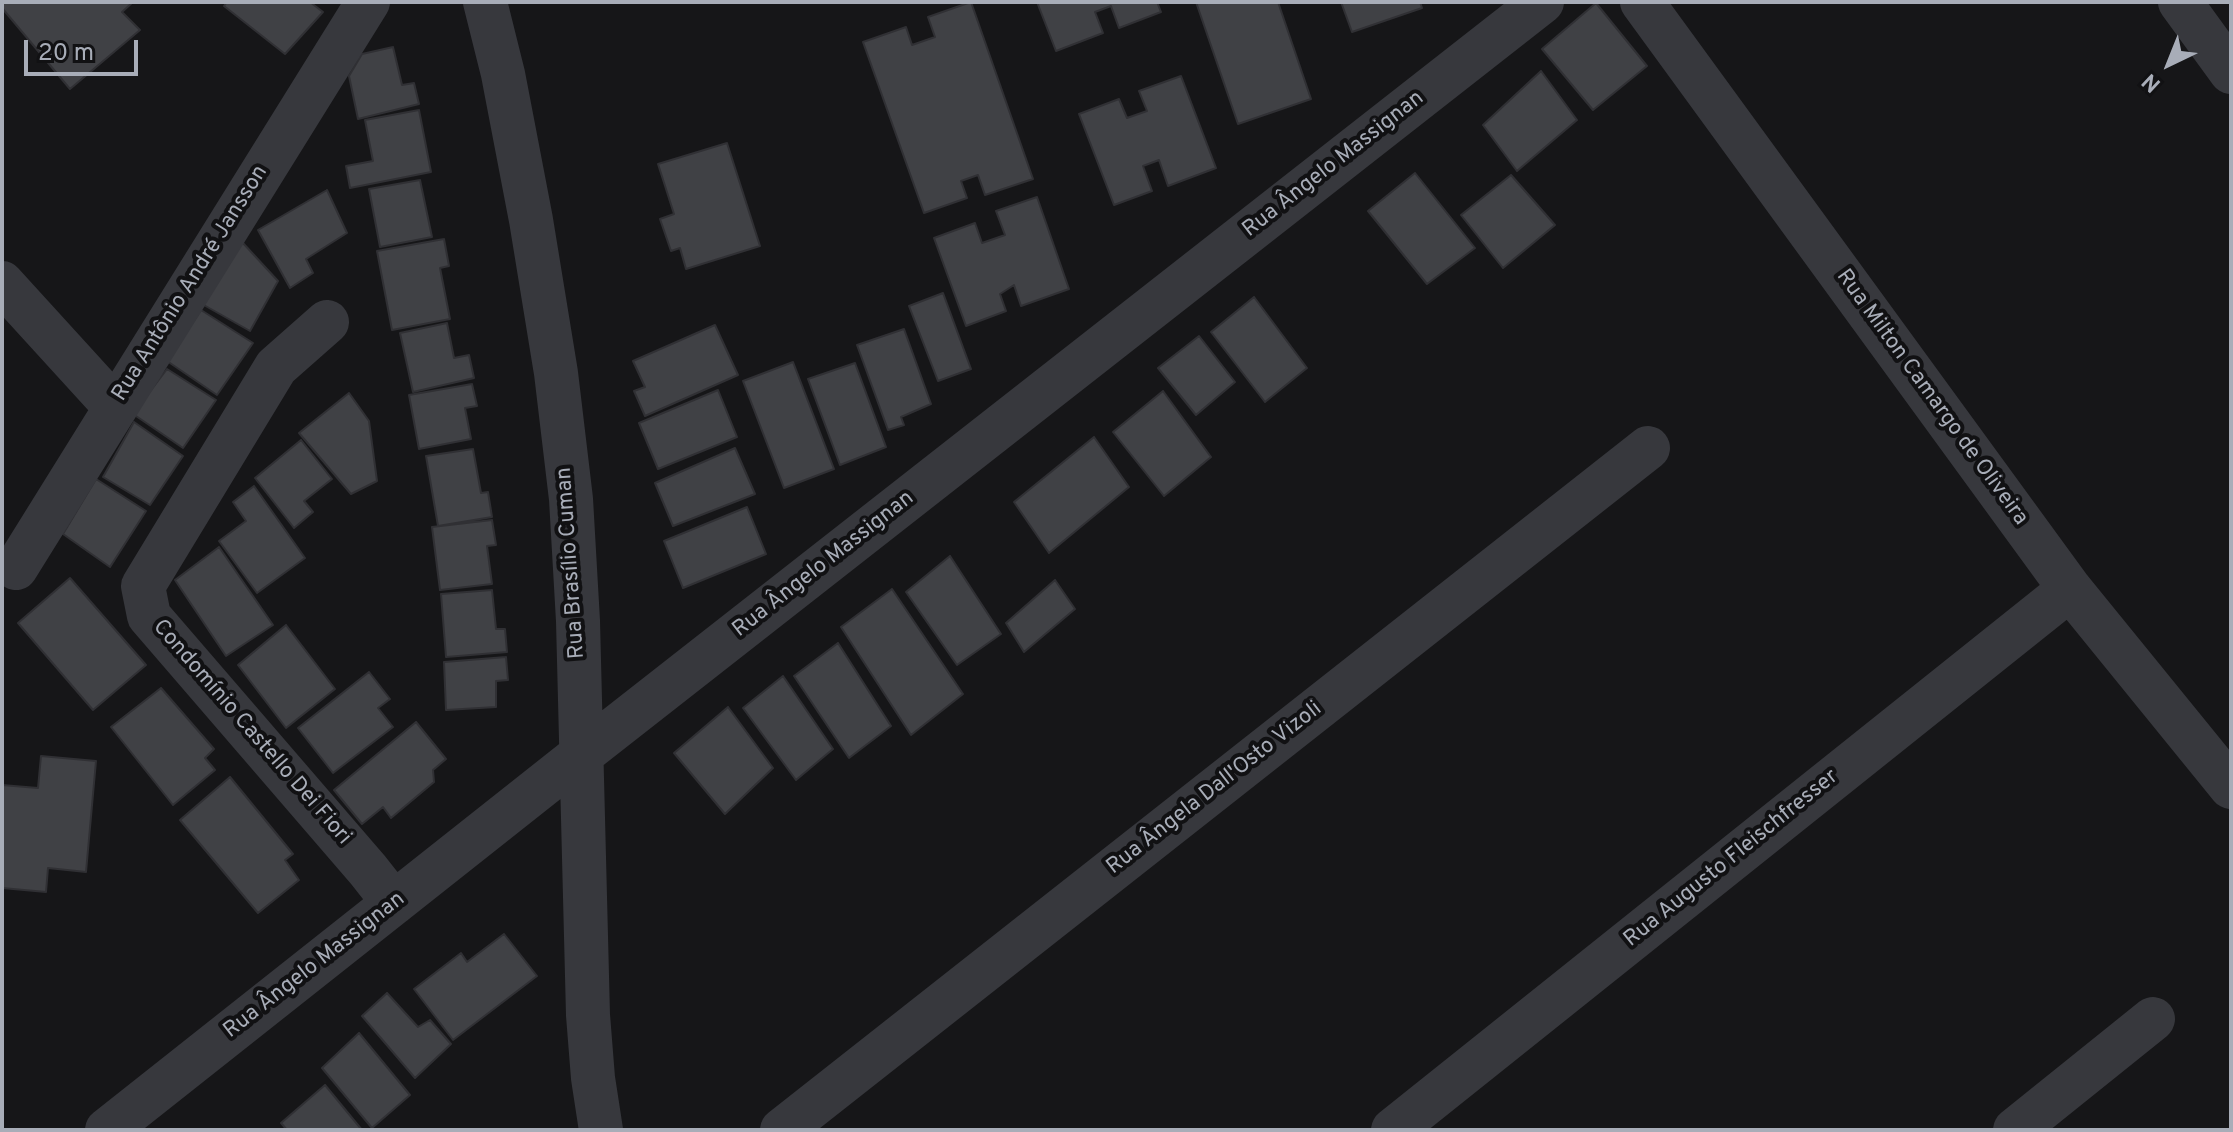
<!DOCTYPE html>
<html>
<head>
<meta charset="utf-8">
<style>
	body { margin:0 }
	#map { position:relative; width:2233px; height:1132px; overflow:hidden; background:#161618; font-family:Overpass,sans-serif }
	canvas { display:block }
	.frame { position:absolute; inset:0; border:4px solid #a8adb8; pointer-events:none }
	.north { position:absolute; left:2129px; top:24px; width:80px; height:80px; -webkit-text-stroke:6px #111113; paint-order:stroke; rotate:223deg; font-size:22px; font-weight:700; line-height:32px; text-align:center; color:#a8adb8 }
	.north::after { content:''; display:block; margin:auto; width:28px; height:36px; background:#a8adb8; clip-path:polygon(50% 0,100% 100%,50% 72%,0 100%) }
	.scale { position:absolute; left:24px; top:40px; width:114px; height:36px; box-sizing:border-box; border:4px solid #a8adb8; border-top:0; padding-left:10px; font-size:24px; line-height:28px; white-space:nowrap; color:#a8adb8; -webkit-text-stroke:6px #111113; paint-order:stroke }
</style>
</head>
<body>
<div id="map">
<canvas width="2233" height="1132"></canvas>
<div class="frame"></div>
<div class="north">N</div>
<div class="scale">20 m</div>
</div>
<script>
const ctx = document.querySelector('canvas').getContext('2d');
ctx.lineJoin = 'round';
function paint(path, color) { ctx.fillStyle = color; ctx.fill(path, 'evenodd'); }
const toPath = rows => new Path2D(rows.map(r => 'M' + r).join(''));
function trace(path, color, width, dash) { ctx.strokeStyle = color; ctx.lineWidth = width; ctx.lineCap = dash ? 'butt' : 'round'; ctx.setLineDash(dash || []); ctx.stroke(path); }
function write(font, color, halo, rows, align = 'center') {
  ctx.font = font + ' Overpass,sans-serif'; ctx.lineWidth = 8; ctx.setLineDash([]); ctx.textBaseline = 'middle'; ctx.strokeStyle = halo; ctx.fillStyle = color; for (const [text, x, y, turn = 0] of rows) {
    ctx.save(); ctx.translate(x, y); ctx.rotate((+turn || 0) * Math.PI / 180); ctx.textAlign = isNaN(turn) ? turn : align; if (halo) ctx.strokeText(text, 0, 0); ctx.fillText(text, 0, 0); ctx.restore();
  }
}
const building = toPath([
	[2,2,133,2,122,12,140,30,70,89,2,8,2,2],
	[227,2,310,2,323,12,285,54,224,6,227,2],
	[971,2,1033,179,985,195,978,175,961,181,967,198,924,213,863,42,906,27,912,45,935,37,928,17,971,2],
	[1037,2,1157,2,1161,12,1119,28,1111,6,1095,12,1103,33,1056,51,1037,2],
	[1196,2,1278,2,1311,99,1238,124,1196,2],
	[1341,2,1420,2,1422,8,1352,32,1341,2],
	[1596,3,1647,66,1593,110,1542,49,1596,3],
	[393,47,402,85,414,83,419,104,358,119,349,76,362,54,393,47],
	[1541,71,1577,120,1517,171,1483,125,1541,71],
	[1181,76,1216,168,1168,186,1159,160,1143,166,1152,191,1114,205,1079,114,1119,99,1127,118,1147,111,1139,91,1181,76],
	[419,110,431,172,350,188,346,166,373,161,365,120,419,110],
	[727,143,760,246,686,269,680,248,671,251,660,219,674,214,658,164,727,143],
	[1415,173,1475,248,1427,284,1368,211,1415,173],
	[1511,175,1555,225,1503,268,1461,215,1511,175],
	[420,180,432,237,380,247,369,189,420,180],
	[327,190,347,233,306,259,313,273,290,288,258,230,327,190],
	[1037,197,1069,289,1021,306,1014,285,1000,294,1006,311,966,326,934,238,975,223,982,243,1005,235,996,211,1037,197],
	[444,239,449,266,440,268,450,319,392,330,377,251,444,239],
	[242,242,278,281,250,331,202,304,242,242],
	[943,293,971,369,938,381,909,306,943,293],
	[1254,297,1307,368,1265,402,1211,332,1254,297],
	[201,310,253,343,217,395,167,361,201,310],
	[447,323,454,358,469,355,474,378,413,392,400,333,447,323],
	[715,325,738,375,645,416,634,391,645,387,633,361,715,325],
	[904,329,931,404,901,417,904,425,888,430,857,345,904,329],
	[1199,336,1235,382,1196,415,1158,368,1199,336],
	[793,362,834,469,784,488,743,381,793,362],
	[855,363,886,447,840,465,808,379,855,363],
	[167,369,216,400,183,448,133,414,167,369],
	[472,384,477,406,465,408,471,439,419,449,409,395,472,384],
	[718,390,737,437,658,469,639,423,718,390],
	[1163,391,1211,457,1164,496,1113,432,1163,391],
	[349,393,369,421,377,481,351,494,299,433,349,393],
	[134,422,183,456,150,505,103,477,134,422],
	[1094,437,1129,487,1049,553,1014,502,1094,437],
	[301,440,332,479,304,501,313,512,294,528,255,478,301,440],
	[735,448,755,494,673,526,655,483,735,448],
	[473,449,481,493,488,492,492,517,438,526,426,456,473,449],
	[96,479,146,511,110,567,63,534,96,479],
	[254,486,305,558,257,593,219,541,246,521,233,502,254,486],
	[747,507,766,554,683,588,664,541,747,507],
	[492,520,496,545,487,546,492,584,440,590,432,527,492,520],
	[219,547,273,625,226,656,175,580,219,547],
	[950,556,1001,634,957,665,906,592,950,556],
	[70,578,146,665,93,710,18,623,70,578],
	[1055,580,1075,609,1024,652,1006,623,1055,580],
	[892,589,963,694,911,735,841,627,892,589],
	[492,590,496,629,505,629,507,652,446,657,441,594,492,590],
	[286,625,335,689,286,728,238,665,286,625],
	[838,643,891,726,849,758,794,676,838,643],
	[506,657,508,680,496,681,496,707,446,710,444,662,506,657],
	[369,672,390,699,378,708,393,727,333,773,298,728,369,672],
	[783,676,833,749,796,780,743,708,783,676],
	[161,688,214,749,205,758,215,770,173,805,111,727,161,688],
	[728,707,773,768,725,814,674,753,728,707],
	[416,722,446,759,433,770,434,782,391,818,383,807,362,824,334,790,416,722],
	[41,756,96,761,86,872,48,868,46,892,2,888,2,785,38,788,41,756],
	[230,777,293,854,285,860,299,880,258,913,180,820,230,777],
	[504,934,537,976,453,1040,414,989,461,953,467,962,504,934],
	[387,993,418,1027,430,1020,451,1044,415,1078,362,1016,387,993],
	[359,1033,410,1095,372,1128,322,1068,359,1033],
	[325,1085,362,1130,287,1130,281,1123,325,1085]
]);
const minor = toPath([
	[485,2,503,74,531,220,556,373,571,499,578,621,588,1015,593,1078,601,1130],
	[1642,2,2070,589,2231,787],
	[2180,2,2231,72],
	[2,283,115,407],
	[327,322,276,367,143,586,149,616,368,870,394,903],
	[16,568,368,2],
	[107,1130,582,754,1542,2],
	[782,1130,1648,448],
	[1393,1130,2070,589],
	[2015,1130,2153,1019]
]);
const streetNames = [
	["Rua Ângelo Massignan",1334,165,-38],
	["Rua Antônio André Jansson",191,284,-58],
	["Rua Milton Camargo de Oliveira",1931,398,54],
	["Rua Brasílio Cuman",572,563,-94],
	["Rua Ângelo Massignan",824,565,-38],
	["Condomínio Castello Dei Fiori",251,733,49],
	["Rua Ângela Dall'Osto Vizoli",1215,789,-38],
	["Rua Augusto Fleischfresser",1732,859,-39],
	["Rua Ângelo Massignan",315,966,-38]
];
paint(building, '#404145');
trace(building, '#303034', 2);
trace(minor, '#37383d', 44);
write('22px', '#a8adb8', '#111113', streetNames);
</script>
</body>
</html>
